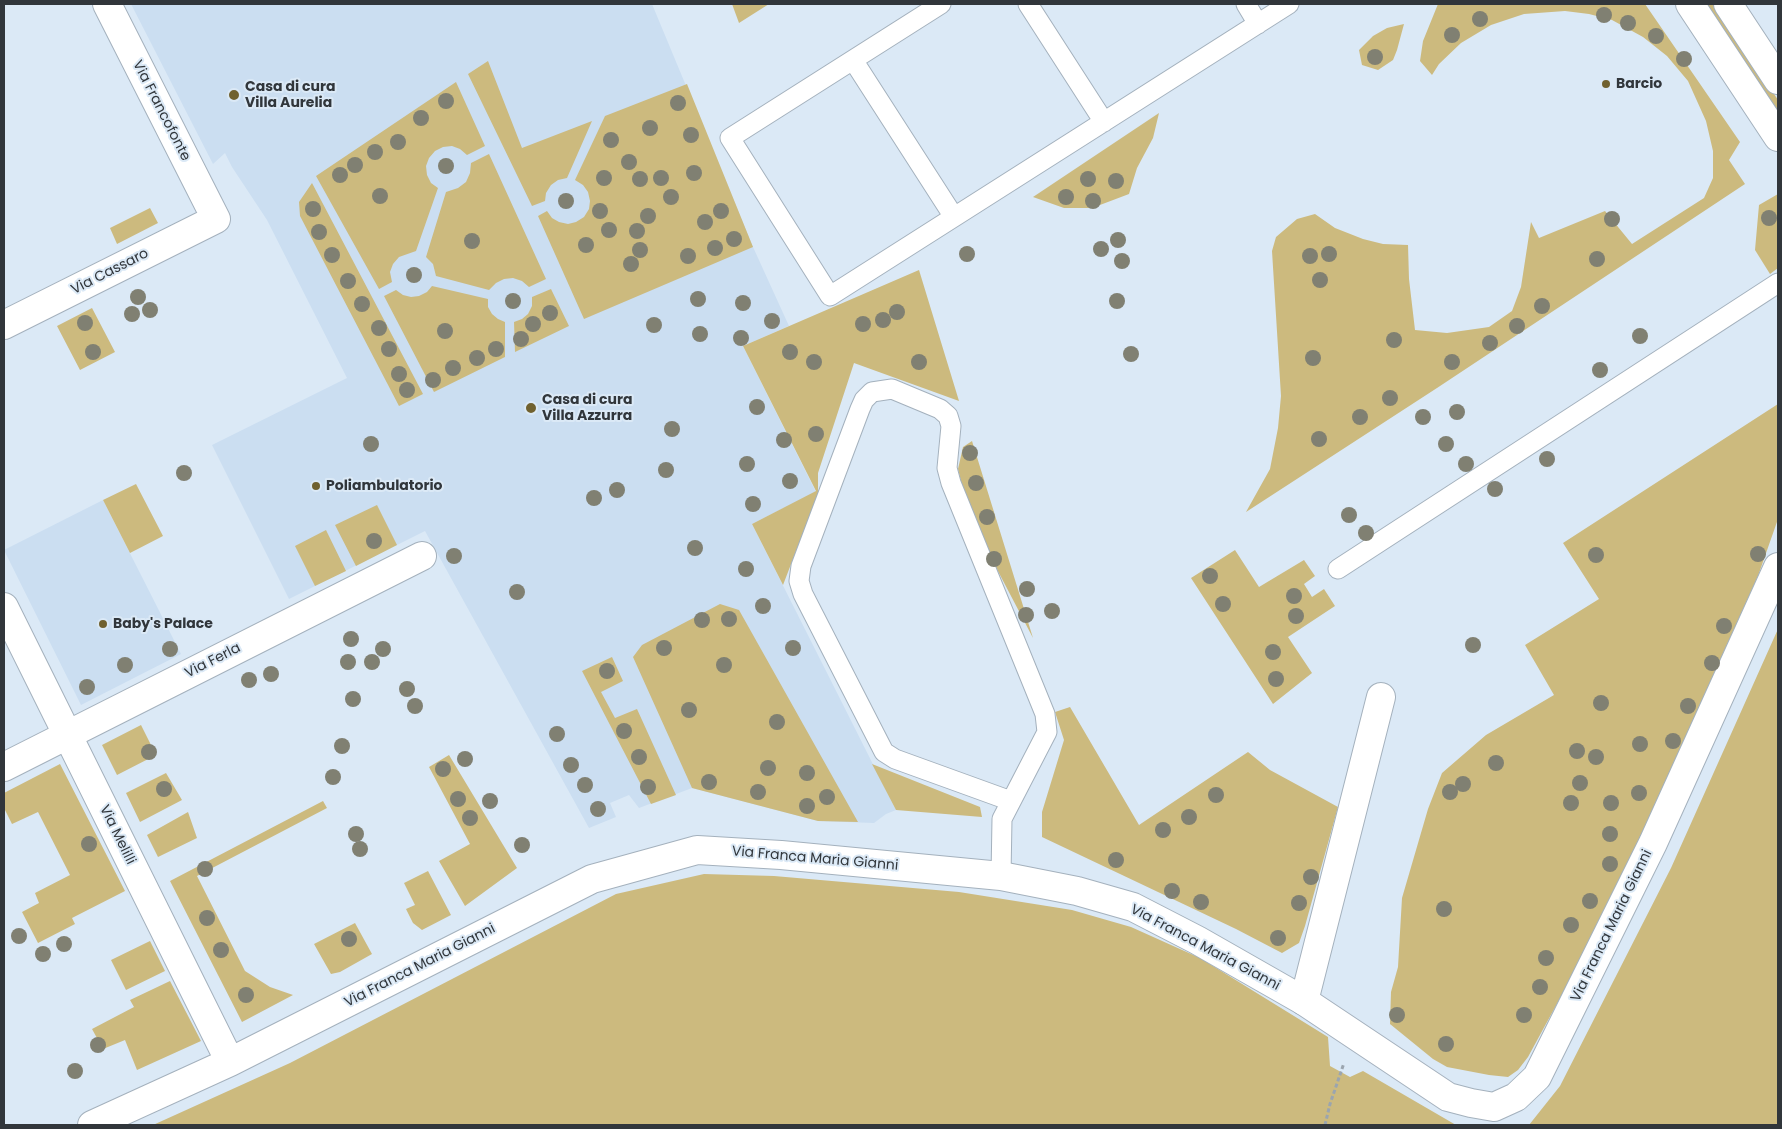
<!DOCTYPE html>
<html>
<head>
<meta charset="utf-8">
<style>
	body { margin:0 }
	#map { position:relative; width:1782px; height:1129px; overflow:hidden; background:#dbe9f6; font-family:Poppins,sans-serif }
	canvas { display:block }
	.frame { position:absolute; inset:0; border:5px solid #31363b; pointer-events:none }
</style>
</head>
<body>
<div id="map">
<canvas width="1782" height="1129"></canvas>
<div class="frame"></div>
</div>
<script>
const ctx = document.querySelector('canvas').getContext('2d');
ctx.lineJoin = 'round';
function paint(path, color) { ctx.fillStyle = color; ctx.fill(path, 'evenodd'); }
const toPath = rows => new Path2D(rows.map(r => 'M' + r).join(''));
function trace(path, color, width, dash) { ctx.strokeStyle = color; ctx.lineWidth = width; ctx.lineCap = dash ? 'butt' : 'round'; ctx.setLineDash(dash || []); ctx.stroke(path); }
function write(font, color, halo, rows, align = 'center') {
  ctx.font = font + ' Poppins,sans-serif'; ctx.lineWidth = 4; ctx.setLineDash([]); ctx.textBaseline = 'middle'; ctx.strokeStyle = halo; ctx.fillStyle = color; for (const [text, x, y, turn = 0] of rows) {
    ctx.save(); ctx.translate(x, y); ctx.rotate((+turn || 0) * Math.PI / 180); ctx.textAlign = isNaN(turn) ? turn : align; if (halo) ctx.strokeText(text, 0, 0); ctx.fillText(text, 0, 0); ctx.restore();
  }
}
const built = toPath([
	[131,4,652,4,753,247,789,326,743,346,816,492,752,524,896,810,886,814,874,823,818,821,692,788,639,808,629,795,610,803,616,817,589,828,425,531,289,599,212,445,347,378,267,220,232,167,225,153,213,164],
	[103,500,181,654,81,705,4,550]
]);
const green = toPath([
	[732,4,769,4,739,23],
	[1438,4,1645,4,1740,142,1729,160,1745,184,1437,388,1246,512,1270,469,1278,428,1281,396,1272,251,1276,237,1297,219,1315,214,1335,228,1363,239,1383,244,1408,245,1409,279,1415,330,1447,333,1489,327,1512,311,1521,287,1531,222,1539,238,1605,211,1632,244,1704,198,1713,178,1713,151,1706,121,1688,81,1667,56,1643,37,1612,20,1589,14,1565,11,1524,14,1491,25,1461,43,1439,64,1432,75,1420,61,1423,41],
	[1706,4,1715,4,1778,100,1778,111],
	[1404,24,1397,50,1393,60,1378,70,1362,65,1359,50,1373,36,1387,28],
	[488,61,522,148,592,121,567,178,558,180,551,185,546,193,545,201,532,206,468,74],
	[456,82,485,146,467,155,460,149,452,146,443,147,435,151,429,158,426,166,427,175,431,183,438,188,416,251,399,257,393,264,390,272,392,282,379,289,316,176],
	[687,84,753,247,584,319,538,216,547,211,552,218,559,222,568,224,576,222,584,217,589,209,590,201,588,192,583,185,575,180,605,116],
	[1159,113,1153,138,1137,168,1129,194,1092,208,1064,208,1033,197],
	[489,154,546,279,529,287,522,281,513,278,504,279,496,283,489,290,436,276,433,264,426,257,446,192,458,188,466,182,470,173,471,163],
	[312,183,423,394,399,406,300,216,299,202],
	[1778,194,1778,268,1770,274,1755,250,1759,205],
	[150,208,158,223,117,244,110,228],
	[919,270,959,401,854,363,818,473,818,494,783,585,752,524,816,491,743,346],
	[432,286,488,299,488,307,492,314,498,319,505,322,505,357,434,392,384,296,396,290,403,295,411,297,419,296,427,292],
	[551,289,569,326,515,352,514,322,522,319,528,314,532,306,532,297],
	[92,308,115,352,80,370,57,326],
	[1778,404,1778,519,1758,576,1639,840,1590,943,1528,1057,1518,1070,1508,1077,1489,1075,1447,1067,1433,1059,1390,1024,1391,992,1398,967,1402,898,1428,809,1442,773,1486,735,1554,695,1525,645,1599,599,1563,543],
	[972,441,1033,638,978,533,965,498,958,469,963,447],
	[136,484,163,536,130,553,103,500],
	[377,505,397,545,356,566,335,525],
	[326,530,346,571,315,586,295,546],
	[1235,550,1259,587,1304,560,1315,576,1304,584,1312,597,1324,589,1335,606,1288,637,1312,673,1273,704,1191,578],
	[720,604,739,610,858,822,818,821,692,788,633,657,642,645],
	[1778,629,1778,1125,1529,1125,1560,1086,1671,868],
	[612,657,623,681,601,692,615,718,637,709,676,795,651,804,582,671],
	[1070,707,1139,825,1248,752,1270,770,1338,807,1305,926,1299,943,1282,953,1236,929,1042,837,1042,812,1064,740,1055,712],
	[141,725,156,755,117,775,102,745],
	[449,755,517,868,465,906,439,861,470,844,429,767],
	[60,764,125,891,72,918,75,924,38,943,22,912,39,903,35,893,70,875,38,812,12,824,4,808,4,793],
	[872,764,980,807,982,817,896,810],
	[166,773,182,800,140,822,126,793],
	[323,801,327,808,197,876,245,971,270,987,293,995,242,1022,170,881],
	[188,812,197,838,158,857,147,835],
	[428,871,451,915,422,930,413,923,406,909,415,905,404,883],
	[704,874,774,876,959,892,1072,910,1131,927,1200,958,1328,1037,1330,1066,1350,1077,1363,1071,1456,1125,153,1125,290,1063,616,894],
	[355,923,372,954,340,972,331,974,314,944],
	[150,941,165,971,126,990,111,960],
	[170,981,201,1041,137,1070,125,1040,103,1049,92,1029,134,1007,130,1000]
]);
const path = toPath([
	[1325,1125,1330,1104,1344,1063]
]);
const lane = toPath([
	[941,4,730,138,830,296,1289,4],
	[1028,4,1104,122],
	[1246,4,1258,24],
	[853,60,954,217],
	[1338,569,1778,283],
	[1001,876,1002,819,1047,732,1045,714,951,483,947,468,951,426,948,416,940,409,892,389,872,392,864,400,860,409,801,566,799,581,803,594,884,752,895,759,1011,801]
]);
const street = toPath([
	[4,325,216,219,107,4],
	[4,767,422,556],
	[1304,1001,1381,697]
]);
const secondary = toPath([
	[4,607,230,1062],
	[92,1125,230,1062,592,879,697,850,781,855,1001,876,1077,891,1133,907,1197,940,1304,1001,1448,1097,1471,1103,1494,1107,1516,1097,1537,1077,1653,843,1778,567]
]);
const primary = toPath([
	[1690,4,1778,137],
	[1728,4,1778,80]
]);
const trees = [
	[1604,15],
	[1480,19],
	[1628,23],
	[1452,35],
	[1656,36],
	[1375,57],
	[1684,59],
	[446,101],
	[678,103],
	[421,118],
	[650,128],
	[691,135],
	[611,140],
	[398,142],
	[375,152],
	[629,162],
	[355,165],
	[446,166],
	[694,173],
	[340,175],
	[604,178],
	[661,178],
	[640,179],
	[1088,179],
	[1116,181],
	[380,196],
	[671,197],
	[1066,197],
	[566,201],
	[1093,201],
	[313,209],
	[600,211],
	[721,211],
	[648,216],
	[1769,218],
	[1612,219],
	[705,222],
	[609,230],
	[637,231],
	[319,232],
	[734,239],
	[1118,240],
	[472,241],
	[586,245],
	[715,248],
	[1101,249],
	[640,250],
	[967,254],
	[1329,254],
	[332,255],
	[688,256],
	[1310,256],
	[1597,259],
	[1122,261],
	[631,264],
	[414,275],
	[1320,280],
	[348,281],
	[138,297],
	[698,299],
	[513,301],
	[1117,301],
	[743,303],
	[362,304],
	[1542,306],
	[150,310],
	[897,312],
	[550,313],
	[132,314],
	[883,320],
	[772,321],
	[85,323],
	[533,324],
	[863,324],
	[654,325],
	[1517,326],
	[379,328],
	[445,331],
	[700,334],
	[1640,336],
	[741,338],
	[521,339],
	[1394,340],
	[1490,343],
	[389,349],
	[496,349],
	[93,352],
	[790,352],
	[1131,354],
	[477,358],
	[1313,358],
	[814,362],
	[919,362],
	[1452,362],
	[453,368],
	[1600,370],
	[399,374],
	[433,380],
	[407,390],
	[1390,398],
	[757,407],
	[1457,412],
	[1360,417],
	[1423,417],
	[672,429],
	[816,434],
	[1319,439],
	[784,440],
	[371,444],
	[1446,444],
	[970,453],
	[1547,459],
	[747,464],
	[1466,464],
	[666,470],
	[184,473],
	[790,481],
	[976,483],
	[1495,489],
	[617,490],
	[594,498],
	[753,504],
	[1349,515],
	[987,517],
	[1366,533],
	[374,541],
	[695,548],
	[1758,554],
	[1596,555],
	[454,556],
	[994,559],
	[746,569],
	[1210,576],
	[1027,589],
	[517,592],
	[1294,596],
	[1223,604],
	[763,606],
	[1052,611],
	[1026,615],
	[1296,616],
	[729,619],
	[702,620],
	[1724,626],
	[351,639],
	[1473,645],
	[664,648],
	[793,648],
	[170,649],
	[383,649],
	[1273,652],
	[348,662],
	[372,662],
	[1712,663],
	[125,665],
	[724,665],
	[607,671],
	[271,674],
	[1276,679],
	[249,680],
	[87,687],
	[407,689],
	[353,699],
	[1601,703],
	[415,706],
	[1688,706],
	[689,710],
	[777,722],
	[624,731],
	[557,734],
	[1673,741],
	[1640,744],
	[342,746],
	[1577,751],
	[149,752],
	[639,757],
	[1596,757],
	[465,759],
	[1496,763],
	[571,765],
	[768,768],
	[443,769],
	[807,773],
	[333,777],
	[709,782],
	[1580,783],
	[1463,784],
	[585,785],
	[648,787],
	[164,789],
	[758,792],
	[1450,792],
	[1639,793],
	[1216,795],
	[827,797],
	[458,799],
	[490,801],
	[1571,803],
	[1611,803],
	[807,806],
	[598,809],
	[1189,817],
	[470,818],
	[1163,830],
	[356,834],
	[1610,834],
	[89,844],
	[522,845],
	[360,849],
	[1116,860],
	[1610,864],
	[205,869],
	[1311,877],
	[1172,891],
	[1590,901],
	[1201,902],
	[1299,903],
	[1444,909],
	[207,918],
	[1571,925],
	[19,936],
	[1278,938],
	[349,939],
	[64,944],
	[221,950],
	[43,954],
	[1546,958],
	[1540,987],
	[246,995],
	[1397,1015],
	[1524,1015],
	[1446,1044],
	[98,1045],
	[75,1071]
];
const markers = [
	[1606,84,5,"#70612f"],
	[234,95,6,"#70612f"],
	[531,408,6,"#70612f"],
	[316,486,5,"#70612f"],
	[103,624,5,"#70612f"]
];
const poiNames = [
	["Barcio",1616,84],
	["Casa di cura",245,87],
	["Villa Aurelia",245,103],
	["Casa di cura",542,400],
	["Villa Azzurra",542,416],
	["Poliambulatorio",326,486],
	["Baby's Palace",113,624]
];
const streetNames = [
	["Via Francofonte",161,111,63],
	["Via Cassaro",110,272,-27],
	["Via Ferla",213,661,-27],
	["Via Melilli",117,835,64],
	["Via Franca Maria Gianni",815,859,5],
	["Via Franca Maria Gianni",1612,926,-64],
	["Via Franca Maria Gianni",1205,948,28],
	["Via Franca Maria Gianni",420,966,-27]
];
paint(built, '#cbdef1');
paint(green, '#ccba7e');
trace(lane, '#a4b1bd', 21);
trace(street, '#a4b1bd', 30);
trace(secondary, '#a4b1bd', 30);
trace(primary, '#a4b1bd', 30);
trace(path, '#9ba5af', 3, [4, 2.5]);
trace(lane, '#fff', 19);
trace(street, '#fff', 28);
trace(secondary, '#fff', 28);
trace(primary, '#fff', 28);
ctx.fillStyle = '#808072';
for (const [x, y] of trees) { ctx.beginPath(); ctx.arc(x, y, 8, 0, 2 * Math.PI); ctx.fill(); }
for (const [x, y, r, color] of markers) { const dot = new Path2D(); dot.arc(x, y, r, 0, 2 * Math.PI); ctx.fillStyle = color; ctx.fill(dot); trace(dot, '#dbe9f6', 2); }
write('bold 14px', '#31363b', '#dbe9f6', poiNames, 'left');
write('14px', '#31363b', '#dbe9f6', streetNames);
</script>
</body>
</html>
